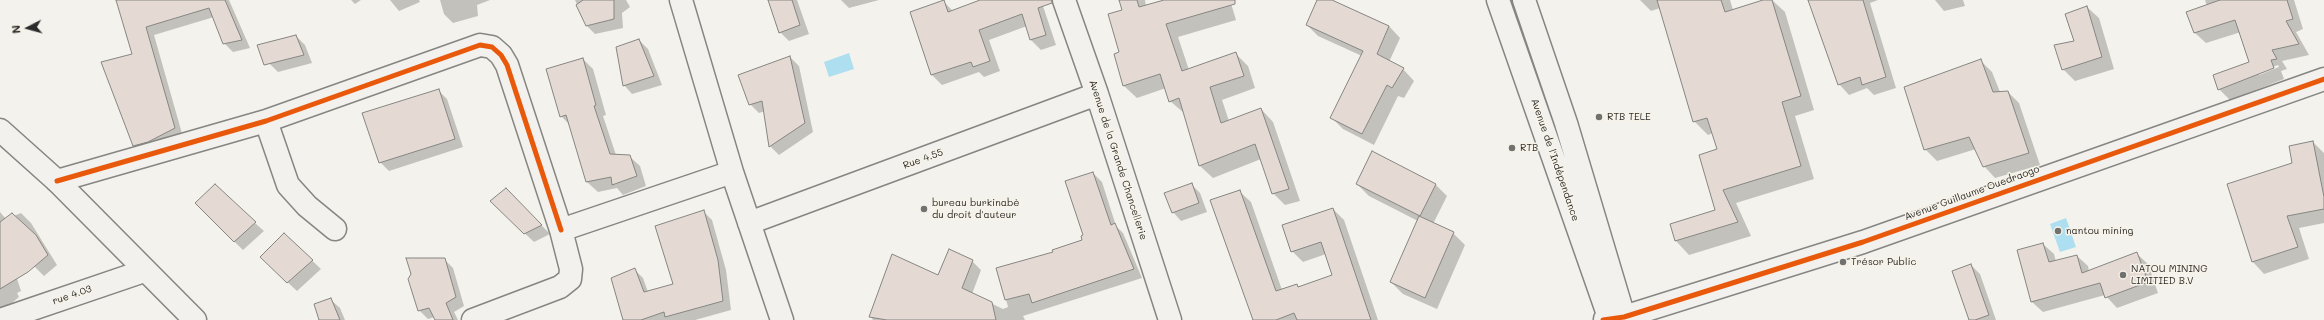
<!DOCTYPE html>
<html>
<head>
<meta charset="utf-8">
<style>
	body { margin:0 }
	#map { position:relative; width:2324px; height:320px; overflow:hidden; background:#f4f2ec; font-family:Mali,sans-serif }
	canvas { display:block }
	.north { position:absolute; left:8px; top:8px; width:40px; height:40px; -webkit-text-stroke:3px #f7f3e8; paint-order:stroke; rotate:264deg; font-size:11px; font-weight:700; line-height:16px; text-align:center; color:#2b2b2b }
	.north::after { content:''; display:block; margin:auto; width:14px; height:18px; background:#2b2b2b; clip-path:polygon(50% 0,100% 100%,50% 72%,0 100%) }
</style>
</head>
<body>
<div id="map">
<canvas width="2324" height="320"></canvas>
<div class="north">N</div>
</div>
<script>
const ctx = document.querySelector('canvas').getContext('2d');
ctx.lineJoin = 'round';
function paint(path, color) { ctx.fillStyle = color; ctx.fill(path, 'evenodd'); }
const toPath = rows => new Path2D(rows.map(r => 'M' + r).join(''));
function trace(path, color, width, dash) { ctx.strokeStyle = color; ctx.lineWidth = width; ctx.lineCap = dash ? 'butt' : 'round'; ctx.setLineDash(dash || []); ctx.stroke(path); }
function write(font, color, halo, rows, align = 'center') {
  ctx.font = font + ' Mali,sans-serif'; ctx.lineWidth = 3; ctx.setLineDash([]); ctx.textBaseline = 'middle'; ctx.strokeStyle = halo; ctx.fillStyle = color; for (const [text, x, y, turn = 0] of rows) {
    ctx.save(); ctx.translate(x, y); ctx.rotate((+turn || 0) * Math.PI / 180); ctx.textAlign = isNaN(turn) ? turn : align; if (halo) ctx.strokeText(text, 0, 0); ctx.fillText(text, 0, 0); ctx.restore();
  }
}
const water = toPath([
	[849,53,854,69,829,77,824,62],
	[2066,218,2076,247,2060,252,2050,224]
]);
const shadow = toPath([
	[117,0,229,0,250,48,233,52,224,43,214,17,154,35,183,137,142,154,134,146,133,55],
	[351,0,361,0,355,4],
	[390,0,419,0,420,2,399,11],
	[440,0,490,0,477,5,478,16,453,23,444,14],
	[575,0,626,0,630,7,622,13,623,28,595,34,586,25],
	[769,0,797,0,809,34,789,41,780,32],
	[841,0,879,0,849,8],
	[983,0,1041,0,1056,45,1041,50,1031,40,1027,26,989,40,1000,71,984,77,979,72,942,85,932,75,911,13,944,2,953,11],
	[1120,0,1145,0,1146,6,1167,0,1230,0,1236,20,1178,37,1189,70,1235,53,1248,66,1255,88,1222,100,1229,121,1261,109,1273,122,1300,201,1285,205,1273,193,1261,159,1213,178,1200,166,1184,113,1170,101,1166,88,1137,98,1124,86,1115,55,1120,53,1123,11],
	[1318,0,1329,0,1389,26,1400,38,1389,62,1403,69,1414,81,1404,98,1398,96,1374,145,1343,129,1331,117,1362,56,1318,36,1307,25],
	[1640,0,1730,0,1733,10,1772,0,1785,12,1814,110,1795,116,1814,179,1736,203,1751,236,1689,255,1676,241,1671,225,1717,211,1718,150,1713,133,1708,135,1694,121,1660,8,1651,11],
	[1819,0,1878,0,1870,3,1896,88,1874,95,1867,88,1849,95,1839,84],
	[1935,0,1963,0,1965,6,1944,11],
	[2205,0,2294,0,2303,29,2296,32,2309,55,2282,61,2287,69,2281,71,2284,79,2230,100,2219,89,2251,63,2241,32,2206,43,2195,33,2207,6],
	[2278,65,2279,67,2259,75,2259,72],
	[2087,7,2099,18,2114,69,2075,81,2063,69],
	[296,36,305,45,312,63,278,72,269,63],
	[639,40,648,49,662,85,632,94,624,85],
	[790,57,799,66,813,132,779,155,770,146,765,111,759,113,750,104],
	[583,59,593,69,606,115,603,116,616,155,629,156,640,166,646,186,623,195,617,188,598,192,587,182,571,126,561,116],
	[1981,61,1992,72,2000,92,2008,92,2019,103,2040,165,1995,178,1984,166,1976,149,1937,161,1925,149],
	[438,90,447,99,463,147,389,171,380,162],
	[2313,142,2324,153,2324,223,2299,228,2309,259,2264,274,2253,262,2228,185,2293,164],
	[1093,173,1102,182,1116,226,1123,233,1142,278,1023,316,1025,320,873,320,871,317,938,276,972,261,981,270,972,294,1003,309,1008,307,998,269,1054,253,1084,241],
	[1357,184,1435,184,1447,196,1433,224,1453,233,1465,245,1437,309,1403,294,1391,282,1418,221,1369,196],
	[1192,185,1200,193,1207,212,1181,221,1173,212],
	[506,189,550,234,534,242,500,210],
	[1239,191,1251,202,1282,290,1297,285,1299,287,1333,276,1326,254,1303,262,1292,251,1333,209,1344,220,1378,320,1251,320,1254,319],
	[196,204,255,223,264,231,243,250],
	[703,211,712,220,726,270,731,310,695,320,624,320,634,269,643,278,648,292,674,285],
	[0,212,6,219,21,213,31,223,57,265,44,276,35,267,26,245,8,251,21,291,17,293,19,297,0,313],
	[284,234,321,269,297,291,270,266],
	[2043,244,2054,254,2056,262,2077,256,2088,266,2089,271,2137,254,2148,264,2158,293,2117,308,2105,295,2043,312,2032,302],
	[444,259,453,268,464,306,454,312,458,320,436,320,435,317,428,319,419,310],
	[1971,265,1980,274,1996,320,1970,320],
	[331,300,340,308,345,320,320,320]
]);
const building = toPath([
	[116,0,225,0,242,40,223,44,209,8,146,27,175,128,148,142,133,146,101,62,132,54,116,0],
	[583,0,614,0,614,19,586,26,576,5,583,0],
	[768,0,792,0,800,25,779,33,768,0],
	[944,0,948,12,980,0,1052,0,1052,3,1038,8,1046,35,1030,40,1022,14,979,30,990,61,973,67,971,62,931,75,910,12,944,0],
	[1119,0,1137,0,1139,7,1164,0,1235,0,1235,4,1166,24,1182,71,1236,52,1244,76,1210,87,1221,123,1261,108,1289,189,1272,194,1255,144,1199,166,1179,98,1169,102,1160,74,1123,86,1114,54,1119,52,1108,14,1122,10,1119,0],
	[1317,0,1332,0,1389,26,1377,54,1404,68,1392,88,1387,85,1362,134,1330,118,1363,51,1306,25,1317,0],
	[1657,0,1721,0,1725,12,1763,0,1772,0,1801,96,1782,102,1801,166,1723,190,1738,222,1675,241,1670,224,1715,210,1699,155,1717,149,1707,118,1693,122,1657,0],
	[1808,0,1863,0,1886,77,1862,85,1860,77,1838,85,1808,0],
	[2220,0,2287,0,2293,19,2286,21,2299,44,2272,50,2277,59,2271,60,2274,68,2218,90,2213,75,2249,62,2235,20,2194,33,2186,12,2220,0],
	[2087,6,2102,57,2062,70,2054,45,2074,41,2065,14,2087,6],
	[296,35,304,55,264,65,257,45,296,35],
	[639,39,654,76,623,86,616,47,639,39],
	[790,56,805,123,769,147,762,101,749,105,738,75,790,56],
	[583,58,596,105,594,106,610,154,630,155,637,176,612,185,611,177,586,182,566,115,560,117,546,69,583,58],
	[1981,59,1993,92,2008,91,2029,153,1983,167,1969,137,1924,150,1904,87,1981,59],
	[439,89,455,139,379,163,362,113,439,89],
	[2313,141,2324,197,2324,209,2287,216,2298,247,2252,262,2227,184,2292,163,2289,146,2313,141],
	[1372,151,1436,184,1420,216,1356,184,1372,151],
	[1093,172,1111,225,1115,223,1134,269,1032,303,1029,294,1005,300,996,268,1053,252,1052,250,1082,240,1081,236,1083,235,1065,181,1093,172],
	[1192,183,1199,203,1172,213,1164,193,1192,183],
	[215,184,256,222,234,242,195,203,215,184],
	[506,188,542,225,524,234,490,201,506,188],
	[1240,190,1276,291,1297,284,1298,287,1332,275,1321,242,1291,252,1282,225,1333,208,1371,320,1297,320,1294,313,1276,320,1253,320,1210,200,1240,190],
	[704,210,718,260,723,301,665,317,664,312,641,320,623,320,611,278,635,268,644,292,673,284,655,226,704,210],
	[12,213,36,235,48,255,28,272,0,289,0,222,12,213],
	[1419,216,1454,232,1425,298,1390,282,1419,216],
	[284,233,313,260,287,283,260,257,284,233],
	[2043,243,2049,262,2077,255,2082,273,2137,252,2148,282,2105,298,2100,283,2031,302,2017,250,2043,243],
	[949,249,973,260,962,288,992,302,996,320,887,320,869,317,892,254,938,275,949,249],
	[406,258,445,258,456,297,446,303,453,320,435,320,429,308,418,311,408,279,411,274,406,258],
	[1971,264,1989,315,1975,320,1969,320,1952,271,1971,264],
	[331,298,340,320,319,320,314,304,331,298]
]);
const minor = toPath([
	[681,0,732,172],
	[1064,0,1097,94,1170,320],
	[266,121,288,185,307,206,335,229],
	[57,181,266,121,480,45,492,47,501,55,507,65,561,230],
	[749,223,1097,94],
	[1605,319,1624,317,1863,242,2324,79],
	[0,320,144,271],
	[473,320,560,287,570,279,571,269,561,230,732,172,782,320]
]);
const major = toPath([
	[1498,0,1610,320],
	[1524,0,1566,123,1624,317]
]);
const highway = toPath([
	[0,130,57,181,195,320]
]);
const cycleway = toPath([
	[57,181,266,121,480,45,492,47,501,55,507,65,561,230],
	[1603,320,1624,317,1863,242,2324,79]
]);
const markers = [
	[1599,117,4,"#71716f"],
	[1512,148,4,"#71716f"],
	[924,209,4,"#71716f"],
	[2058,231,4,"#71716f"],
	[1843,262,4,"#71716f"],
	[2123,275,4,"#71716f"]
];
const poiNames = [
	["RTB TELE",1607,117],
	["RTB",1520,148],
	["bureau burkinabè",932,203],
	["du droit d'auteur",932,215],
	["nantou mining",2066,231],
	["Trésor Public",1851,262],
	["NATOU MINING",2131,269],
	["LIMITIED B.V",2131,281]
];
const streetNames = [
	["Rue 4.55",923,159,-20],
	["Avenue de la Grande Chancellerie",1118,160,72],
	["Avenue de l'Indépendance",1555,160,71],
	["Avenue Guillaume Ouedraogo",1972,193,-20],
	["rue 4.03",72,295,-19]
];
paint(water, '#aedff0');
paint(shadow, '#0003');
paint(building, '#e5dad3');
trace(building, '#858582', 1);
trace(minor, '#858582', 25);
trace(major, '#858582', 25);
trace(highway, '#858582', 25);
trace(minor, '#f2f1ed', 22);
trace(major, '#f2f1ed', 22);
trace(highway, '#f2f1ed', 22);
trace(cycleway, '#e8590c', 5);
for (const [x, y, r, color] of markers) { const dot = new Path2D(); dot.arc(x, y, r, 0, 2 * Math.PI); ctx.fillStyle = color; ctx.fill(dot); trace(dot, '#f7f3e8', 1.5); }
write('10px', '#2b2b2b', '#f7f3e8', poiNames, 'left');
write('10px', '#2b2b2b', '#f7f3e8', streetNames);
</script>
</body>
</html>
